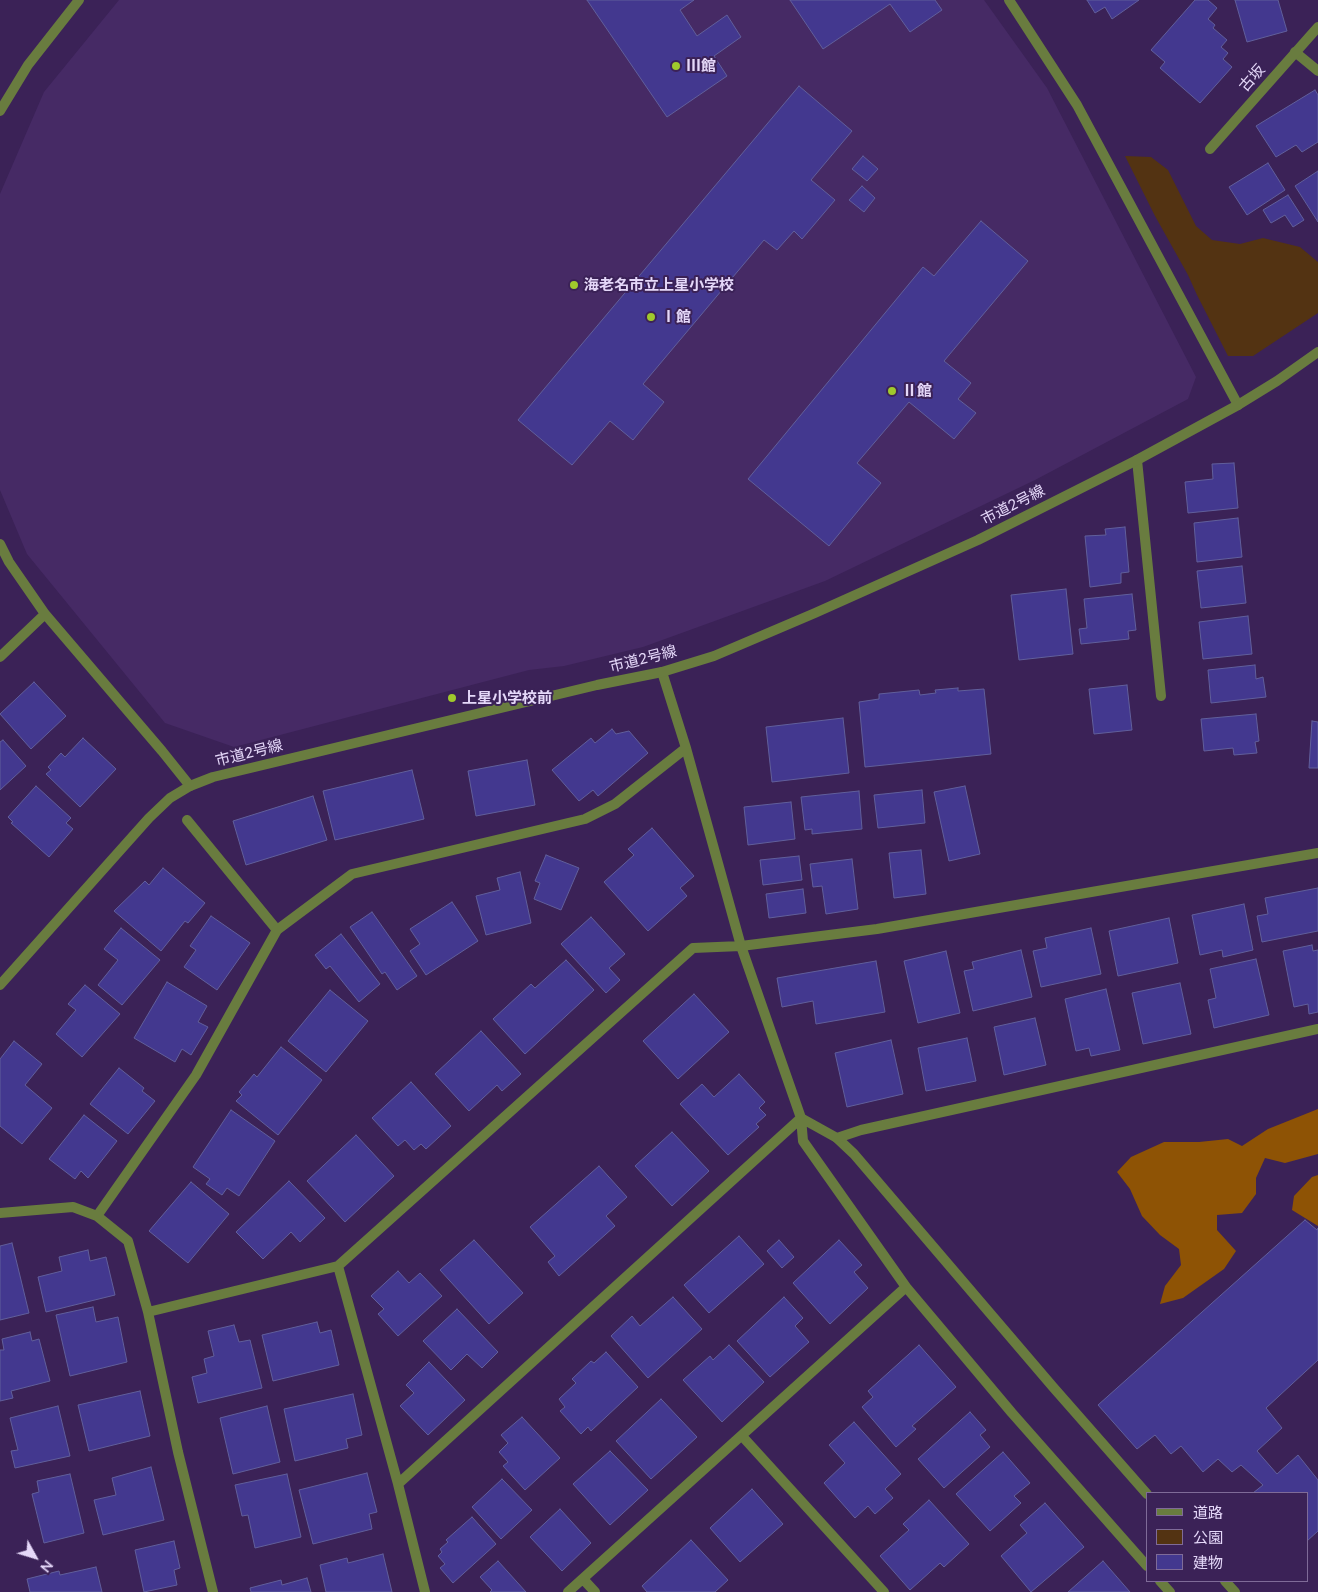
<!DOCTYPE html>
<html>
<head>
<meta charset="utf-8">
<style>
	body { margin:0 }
	#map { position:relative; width:1318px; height:1592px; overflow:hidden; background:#3b2257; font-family:Lato,"Noto Sans JP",sans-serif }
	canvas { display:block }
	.legend { position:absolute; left:1146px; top:1492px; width:162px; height:90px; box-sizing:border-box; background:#3b2257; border:1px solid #7f6b98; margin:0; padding:6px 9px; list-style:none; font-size:15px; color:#e5d8f9 }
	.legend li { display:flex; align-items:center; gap:10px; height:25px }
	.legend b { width:25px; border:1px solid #7f6b98 }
	.north { position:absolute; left:10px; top:1532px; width:50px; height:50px; -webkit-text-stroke:4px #3b2257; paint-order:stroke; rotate:129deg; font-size:14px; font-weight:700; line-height:20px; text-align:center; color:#e5d8f9 }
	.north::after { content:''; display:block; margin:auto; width:18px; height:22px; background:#e5d8f9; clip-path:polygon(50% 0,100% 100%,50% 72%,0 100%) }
</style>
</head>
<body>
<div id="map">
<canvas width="1318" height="1592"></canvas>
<ul class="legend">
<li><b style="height:6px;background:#697c3f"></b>道路</li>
<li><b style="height:14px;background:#533312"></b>公園</li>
<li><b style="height:14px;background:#43388f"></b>建物</li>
</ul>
<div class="north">N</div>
</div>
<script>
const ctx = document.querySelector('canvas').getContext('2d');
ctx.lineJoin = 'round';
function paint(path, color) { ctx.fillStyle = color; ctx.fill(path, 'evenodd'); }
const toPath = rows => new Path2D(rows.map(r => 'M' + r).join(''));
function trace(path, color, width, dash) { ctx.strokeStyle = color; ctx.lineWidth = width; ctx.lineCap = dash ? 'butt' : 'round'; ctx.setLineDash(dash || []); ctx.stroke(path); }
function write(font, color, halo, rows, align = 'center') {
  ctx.font = font + ' Lato,"Noto Sans JP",sans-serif'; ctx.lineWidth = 4; ctx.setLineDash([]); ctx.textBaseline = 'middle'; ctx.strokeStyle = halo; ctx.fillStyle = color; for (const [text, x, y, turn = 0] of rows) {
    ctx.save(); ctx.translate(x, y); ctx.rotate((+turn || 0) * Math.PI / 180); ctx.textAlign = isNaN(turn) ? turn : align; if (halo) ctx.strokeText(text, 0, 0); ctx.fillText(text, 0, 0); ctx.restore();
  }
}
const built = toPath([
	[119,0,984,0,1047,88,1196,377,1188,399,1035,480,825,581,643,647,564,666,529,670,234,747,165,723,27,554,0,490,0,194,44,92]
]);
const green = toPath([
	[1125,156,1151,157,1168,170,1196,226,1212,240,1240,244,1263,238,1300,247,1318,262,1318,313,1253,356,1228,356,1197,295,1188,275,1155,216]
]);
const forest = toPath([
	[1318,1109,1318,1154,1285,1163,1265,1158,1256,1178,1256,1194,1242,1213,1217,1215,1217,1230,1236,1251,1224,1269,1183,1298,1160,1304,1165,1286,1181,1265,1179,1249,1160,1235,1142,1216,1130,1189,1117,1172,1131,1157,1164,1142,1199,1142,1228,1139,1242,1146,1268,1129],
	[1318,1175,1318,1226,1292,1210,1294,1196,1312,1177]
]);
const building = toPath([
	[587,0,694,0,680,10,697,36,727,15,741,37,714,56,727,76,667,117,587,0],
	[790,0,935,0,942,10,910,32,890,4,823,49,790,0],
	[1087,0,1139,0,1112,19,1105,7,1095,13,1087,0],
	[1195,0,1208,0,1217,8,1208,19,1215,25,1213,28,1227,40,1221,47,1228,53,1223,59,1232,67,1200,103,1160,68,1165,62,1151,50,1195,0],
	[1235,0,1278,0,1287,31,1247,42,1235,0],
	[799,86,852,131,811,180,835,200,802,239,794,231,777,250,764,240,643,384,664,402,633,440,610,421,572,465,518,420,799,86],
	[1315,90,1318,95,1318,142,1302,152,1296,145,1276,157,1256,126,1315,90],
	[863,156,878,169,867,181,852,169,863,156],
	[1268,163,1285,190,1247,215,1229,187,1268,163],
	[1318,171,1318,222,1295,186,1318,171],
	[862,186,875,198,864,212,849,200,862,186],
	[1288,195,1304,220,1293,227,1285,215,1271,223,1263,210,1288,195],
	[981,221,1028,261,944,361,971,383,958,399,976,413,954,439,909,402,857,463,881,483,829,546,748,479,923,267,934,276,981,221],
	[1234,463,1238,508,1188,513,1185,482,1213,479,1212,464,1234,463],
	[1238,518,1242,557,1197,562,1194,523,1238,518],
	[1125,527,1129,572,1121,573,1121,583,1090,587,1085,536,1106,535,1105,529,1125,527],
	[1242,566,1246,603,1201,608,1197,571,1242,566],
	[1066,589,1073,654,1019,660,1011,595,1066,589],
	[1132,594,1136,630,1128,631,1129,639,1081,644,1079,629,1087,628,1084,599,1132,594],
	[1248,616,1252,654,1203,659,1199,622,1248,616],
	[1255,665,1256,679,1263,677,1266,697,1211,703,1208,670,1255,665],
	[34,682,66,716,31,749,0,714,34,682],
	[1127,685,1132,730,1094,734,1089,689,1127,685],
	[958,688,958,691,984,689,991,754,865,767,859,702,879,699,879,694,919,690,920,695,936,693,935,690,958,688],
	[1256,714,1259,741,1255,742,1257,753,1234,755,1233,748,1204,751,1201,719,1256,714],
	[843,718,849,773,772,782,766,727,843,718],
	[1312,721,1318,722,1318,768,1309,768,1312,721],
	[612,729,616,734,629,731,648,753,598,796,593,790,579,801,552,770,591,738,595,743,612,729],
	[83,738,116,769,80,807,46,774,51,770,48,767,61,753,65,757,83,738],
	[3,740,26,766,0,790,0,742,3,740],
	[527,760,535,805,476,816,468,771,527,760],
	[412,770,424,819,335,840,323,791,412,770],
	[36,786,71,818,66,823,73,829,49,857,11,823,13,822,8,817,36,786],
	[965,786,980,854,949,861,934,792,965,786],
	[922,790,925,823,878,828,874,795,922,790],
	[859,791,862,829,812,834,812,829,805,830,801,797,859,791],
	[313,796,327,840,246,865,233,821,313,796],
	[791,802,795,839,748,845,744,807,791,802],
	[652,828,694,876,680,888,687,896,648,931,604,882,634,855,628,849,652,828],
	[921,850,926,894,894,898,889,853,921,850],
	[546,855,579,868,561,910,534,899,540,883,535,881,546,855],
	[799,856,802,880,763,885,760,860,799,856],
	[852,859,858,909,826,914,822,886,813,887,810,864,852,859],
	[163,868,205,903,188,923,185,921,161,951,114,911,145,881,149,885,163,868],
	[520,872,531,923,486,935,476,896,500,890,497,878,520,872],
	[1318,888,1318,931,1262,942,1257,916,1268,914,1265,898,1318,888],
	[803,889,806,913,769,918,766,894,803,889],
	[452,902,478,941,426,975,410,951,420,944,410,929,452,902],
	[1244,904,1253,950,1223,957,1222,950,1200,955,1192,915,1244,904],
	[372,912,417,976,397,990,385,972,382,974,350,927,372,912],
	[211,916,250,943,217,990,184,967,196,950,190,946,211,916],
	[591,917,625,954,609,968,620,980,606,993,561,944,591,917],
	[1169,918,1178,963,1118,976,1109,931,1169,918],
	[121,928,160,960,122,1005,98,985,118,960,104,949,121,928],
	[1091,928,1101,974,1041,987,1033,951,1047,948,1045,938,1091,928],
	[341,934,380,984,359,1002,330,966,326,969,315,955,341,934],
	[1312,945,1313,951,1318,950,1318,1012,1309,1014,1308,1004,1294,1007,1283,951,1312,945],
	[1021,950,1032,997,973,1011,964,971,974,969,972,962,1021,950],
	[946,951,960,1013,918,1023,904,961,946,951],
	[1256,959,1269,1015,1214,1028,1208,1000,1216,998,1210,969,1256,959],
	[566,960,594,990,525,1054,493,1019,531,984,535,988,566,960],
	[876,961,885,1012,816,1024,813,1001,782,1007,777,978,876,961],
	[167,982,207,1006,198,1022,208,1027,191,1055,182,1049,175,1062,134,1038,167,982],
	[1180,983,1191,1034,1143,1044,1132,993,1180,983],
	[85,985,120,1014,82,1057,56,1034,76,1010,68,1004,85,985],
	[1106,989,1120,1050,1091,1056,1089,1048,1076,1051,1065,999,1106,989],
	[330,990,368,1021,326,1072,288,1041,330,990],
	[694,994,729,1032,678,1079,643,1041,694,994],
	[1035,1018,1046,1065,1004,1075,994,1027,1035,1018],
	[481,1031,521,1074,502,1091,497,1085,469,1111,435,1074,481,1031],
	[967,1038,976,1081,926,1091,918,1048,967,1038],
	[891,1040,903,1094,847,1107,835,1053,891,1040],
	[14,1041,42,1064,25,1085,52,1108,22,1144,0,1126,0,1059,14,1041],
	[281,1047,322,1080,278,1135,236,1101,242,1095,239,1092,254,1074,257,1077,281,1047],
	[119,1068,144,1088,142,1091,155,1101,128,1134,90,1104,119,1068],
	[739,1074,765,1102,759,1108,766,1115,756,1124,759,1127,728,1155,680,1104,702,1084,714,1097,739,1074],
	[411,1082,451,1126,426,1149,421,1144,414,1150,405,1140,398,1146,372,1118,411,1082],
	[231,1110,275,1141,239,1196,227,1188,222,1195,206,1184,210,1179,193,1167,231,1110],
	[84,1115,117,1141,88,1178,81,1171,75,1179,49,1159,84,1115],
	[672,1132,709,1171,672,1206,635,1166,672,1132],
	[356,1135,394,1176,345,1222,307,1181,356,1135],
	[599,1166,627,1197,606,1216,615,1226,559,1276,548,1262,555,1256,530,1227,599,1166],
	[289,1181,325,1218,300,1242,291,1232,263,1259,236,1232,289,1181],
	[191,1182,229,1214,188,1263,149,1231,191,1182],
	[1305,1220,1317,1230,1318,1228,1318,1360,1266,1408,1282,1428,1257,1451,1277,1474,1298,1455,1318,1480,1318,1531,1307,1541,1307,1493,1253,1493,1263,1485,1241,1465,1232,1472,1218,1459,1203,1472,1181,1446,1171,1454,1155,1435,1137,1449,1098,1405,1305,1220],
	[739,1236,764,1264,709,1313,684,1285,739,1236],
	[474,1240,523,1293,489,1324,440,1270,474,1240],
	[779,1240,794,1257,782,1268,767,1251,779,1240],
	[839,1240,862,1265,854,1272,868,1288,830,1324,793,1283,839,1240],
	[12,1243,29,1313,0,1320,0,1246,12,1243],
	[88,1250,90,1261,106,1257,115,1295,46,1312,38,1277,62,1271,59,1257,88,1250],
	[398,1271,409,1283,420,1273,442,1296,398,1336,378,1314,384,1309,371,1296,398,1271],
	[673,1297,702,1329,648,1378,611,1336,632,1316,640,1326,673,1297],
	[784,1297,803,1318,795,1326,809,1342,770,1377,737,1341,784,1297],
	[93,1307,96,1322,118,1317,127,1362,70,1376,56,1315,93,1307],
	[457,1309,498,1352,482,1368,467,1354,451,1370,423,1341,457,1309],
	[317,1322,320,1333,331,1330,339,1365,273,1381,262,1335,317,1322],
	[234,1325,239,1342,250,1340,262,1388,198,1403,192,1377,207,1373,204,1359,214,1356,208,1331,234,1325],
	[30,1332,32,1341,39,1339,50,1381,11,1391,13,1398,0,1401,0,1350,4,1350,2,1339,30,1332],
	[729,1345,764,1382,722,1422,683,1380,710,1356,713,1360,729,1345],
	[919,1345,956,1387,912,1426,916,1429,896,1447,862,1407,873,1397,868,1391,919,1345],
	[606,1352,638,1387,591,1431,588,1427,581,1434,560,1411,565,1407,559,1399,576,1383,572,1379,591,1361,594,1363,606,1352],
	[429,1362,465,1400,428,1435,400,1406,414,1393,406,1385,429,1362],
	[140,1391,150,1436,89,1451,78,1405,140,1391],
	[353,1394,362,1435,346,1439,348,1448,295,1461,284,1409,353,1394],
	[661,1399,697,1437,651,1479,616,1441,661,1399],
	[58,1406,70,1456,15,1468,11,1451,18,1450,10,1418,58,1406],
	[267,1406,280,1462,233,1474,220,1418,267,1406],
	[970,1412,986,1430,980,1435,990,1447,944,1488,918,1459,970,1412],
	[522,1417,560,1458,525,1490,503,1466,508,1462,499,1452,508,1443,501,1435,522,1417],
	[854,1422,901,1474,885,1489,893,1498,875,1514,868,1506,855,1518,824,1483,845,1463,829,1445,854,1422],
	[610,1451,648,1490,610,1525,573,1484,610,1451],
	[1003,1452,1030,1483,1014,1496,1021,1503,990,1531,956,1494,1003,1452],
	[151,1467,164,1520,103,1535,94,1500,116,1495,112,1478,151,1467],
	[367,1473,377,1512,369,1514,372,1529,313,1544,299,1490,367,1473],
	[70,1474,84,1533,44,1543,32,1494,39,1492,37,1481,70,1474],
	[287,1474,301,1537,255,1548,248,1515,242,1516,235,1485,287,1474],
	[502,1479,532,1510,501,1539,472,1507,502,1479],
	[752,1489,783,1524,740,1562,710,1528,752,1489],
	[929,1500,969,1544,944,1567,940,1563,910,1590,880,1556,909,1530,903,1524,929,1500],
	[1045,1503,1084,1547,1031,1592,1001,1556,1027,1533,1020,1525,1045,1503],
	[560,1509,591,1543,562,1571,530,1537,560,1509],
	[472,1517,496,1544,453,1583,440,1568,445,1564,438,1556,442,1552,440,1549,448,1542,446,1540,472,1517],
	[691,1540,728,1580,715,1592,647,1592,642,1586,691,1540],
	[174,1541,180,1568,174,1570,177,1585,144,1592,135,1550,174,1541],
	[383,1554,392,1592,326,1592,320,1565,347,1558,348,1563,383,1554],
	[498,1561,526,1592,490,1592,492,1590,480,1577,498,1561],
	[1103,1561,1130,1592,1068,1592,1103,1561],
	[96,1567,102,1592,30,1592,27,1579,59,1571,60,1575,96,1567],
	[307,1578,311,1592,251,1592,250,1588,281,1580,282,1585,307,1578]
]);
const service = toPath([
	[1295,52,1318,71],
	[187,820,277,930],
	[837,1138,854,1154,1053,1387,1147,1494],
	[1225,1581,1235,1592]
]);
const minor = toPath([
	[1009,0,1077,105,1238,405],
	[0,111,28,65,79,0],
	[1210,149,1318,27],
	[1137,460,1161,696],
	[0,544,9,562,45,614,162,751,190,786],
	[0,657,45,614],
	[662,672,686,748,741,946,801,1118,803,1141,906,1287,1012,1413,1147,1566],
	[801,1118,837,1138,861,1130,1318,1029],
	[0,1213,73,1207,97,1216,128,1241,148,1312,178,1452,213,1592],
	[97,1216,196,1075,277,930,352,874,585,819,615,804,686,748],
	[338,1266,398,1484,425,1592],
	[148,1312,338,1266,693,948,741,946,877,929,1318,853],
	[742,1436,884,1592],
	[398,1484,801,1118],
	[583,1579,595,1592],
	[1160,1581,1170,1592],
	[568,1592,906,1287]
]);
const tertiary = toPath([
	[0,985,149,818,170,798,190,786,213,777,597,685,662,672,714,656,815,613,978,540,1137,460,1238,405,1277,381,1318,352]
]);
const markers = [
	[676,66,5,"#a0c92c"],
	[574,285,5,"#a0c92c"],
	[651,317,5,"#a0c92c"],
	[892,391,5,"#a0c92c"],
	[452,698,5,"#a0c92c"]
];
const poiNames = [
	["Ⅲ館",686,66],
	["海老名市立上星小学校",584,285],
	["Ⅰ館",661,317],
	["Ⅱ館",902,391],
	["上星小学校前",462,698]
];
const streetNames = [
	["古坂",1252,78,-49],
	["市道2号線",1013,505,-27],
	["市道2号線",643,659,-14],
	["市道2号線",249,753,-14]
];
paint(built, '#462a65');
paint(green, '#533312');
paint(forest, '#8e5305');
paint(building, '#43388f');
trace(building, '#615f9b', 1);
trace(service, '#697c3f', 10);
trace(minor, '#697c3f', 10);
trace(tertiary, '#697c3f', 10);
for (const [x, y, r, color] of markers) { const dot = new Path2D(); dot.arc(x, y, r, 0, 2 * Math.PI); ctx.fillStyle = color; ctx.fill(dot); trace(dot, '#3b2257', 2); }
write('bold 15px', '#e5d8f9', '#3b2257', poiNames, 'left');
write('15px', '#e5d8f9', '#3b2257', streetNames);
</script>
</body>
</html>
